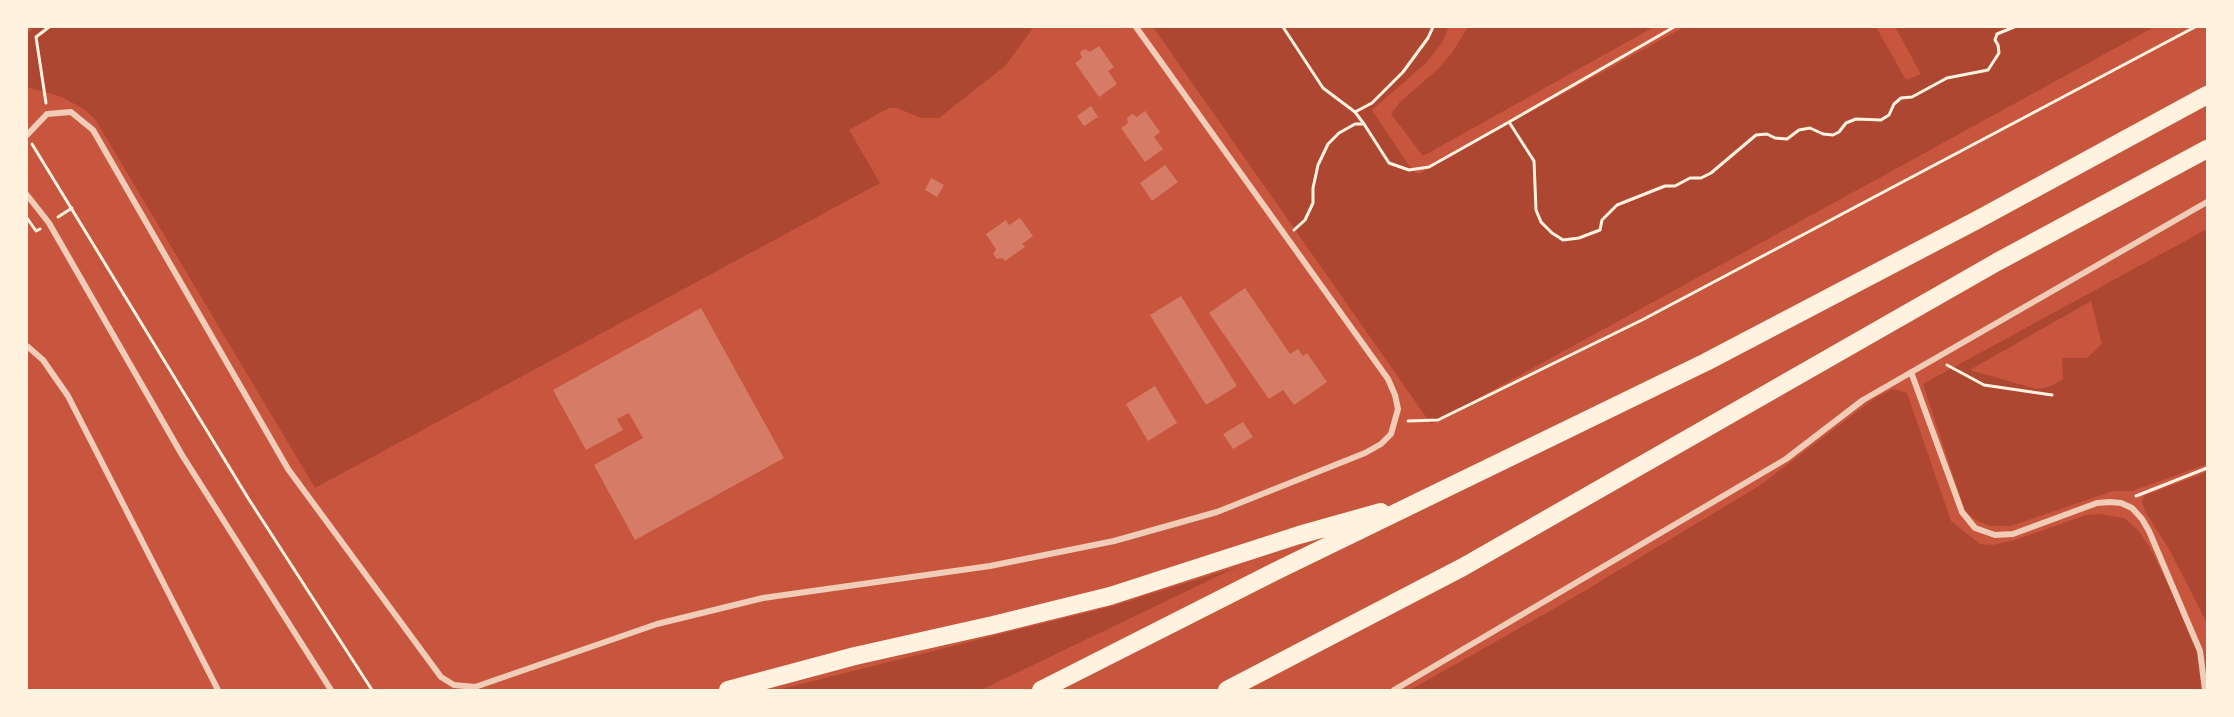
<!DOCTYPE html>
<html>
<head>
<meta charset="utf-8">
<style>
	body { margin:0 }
	#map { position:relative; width:2234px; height:717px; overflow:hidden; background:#c8553d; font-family:Quicksand,sans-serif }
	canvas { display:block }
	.frame { position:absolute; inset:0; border:28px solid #fff3e0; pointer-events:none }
</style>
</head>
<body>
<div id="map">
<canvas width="2234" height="717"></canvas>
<div class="frame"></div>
</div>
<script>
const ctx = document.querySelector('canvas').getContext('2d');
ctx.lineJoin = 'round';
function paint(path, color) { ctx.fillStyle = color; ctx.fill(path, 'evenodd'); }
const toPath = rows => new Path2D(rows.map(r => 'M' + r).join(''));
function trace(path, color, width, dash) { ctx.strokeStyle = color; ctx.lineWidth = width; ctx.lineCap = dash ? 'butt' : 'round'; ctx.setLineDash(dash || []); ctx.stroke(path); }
const green = toPath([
	[35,27,1034,27,1005,66,939,118,921,118,897,108,889,108,849,130,880,183,315,488,95,119,85,110,62,97,27,87,27,34],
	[1153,27,1449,27,1442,43,1426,63,1372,110,1408,164,1416,173,1420,173,1684,27,1876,27,1906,80,1921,74,1895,27,2154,27,1431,424],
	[1468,27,1654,27,1423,156,1391,114,1400,102,1437,70,1452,53],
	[2207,229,2207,464,2132,491,2113,491,2011,526,1990,526,1977,521,1965,511,1923,384],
	[2091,301,2102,344,2087,358,2062,358,2063,379,2049,387,2036,389,1970,370],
	[1893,389,1907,393,1951,521,1980,544,1992,545,2015,540,2086,515,2100,514,2124,518,2138,530,2149,546,2200,648,2206,668,2204,690,1410,690,1571,599,1759,486,1875,398],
	[2207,472,2207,623,2169,549,2145,511,2142,502,2144,496],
	[1237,567,981,690,777,690,1113,606]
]);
const building = toPath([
	[1099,46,1114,67,1108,71,1117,84,1099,97,1075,63,1082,58,1080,52,1085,49,1090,52],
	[1091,106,1098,117,1084,126,1077,116],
	[1145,111,1160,132,1154,137,1163,149,1145,162,1121,128,1128,123,1127,118,1132,114,1137,117],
	[1165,165,1178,182,1152,201,1140,183],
	[931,178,944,185,937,197,925,190],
	[1020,218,1033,236,1022,244,1025,247,1005,261,1003,258,997,259,993,254,996,249,986,234,1006,220,1009,225],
	[1245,288,1290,354,1298,349,1303,356,1307,353,1327,382,1294,405,1283,390,1269,399,1209,313],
	[1181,296,1237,386,1206,405,1150,315],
	[701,308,784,458,635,540,594,465,643,438,629,413,617,419,623,430,586,450,553,390],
	[1155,386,1177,423,1148,441,1126,404],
	[1243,422,1253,437,1233,449,1223,434]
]);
const path = toPath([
	[1283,27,1323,88,1355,112],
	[46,103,36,37,49,27],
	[1509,122,1674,27],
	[1364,124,1355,112,1372,103,1403,72,1428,38,1433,27],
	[32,144,248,498,372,690],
	[58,217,72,208],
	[27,218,36,231,40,229],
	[1294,230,1305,220,1313,203,1313,188,1318,165,1328,144,1339,133,1355,124,1364,124,1389,163,1409,170,1429,167,1509,122,1534,161,1536,210,1541,222,1552,233,1563,240,1579,238,1600,230,1602,220,1617,205,1665,186,1675,186,1690,178,1701,178,1711,173,1756,135,1767,134,1775,138,1787,139,1799,130,1810,128,1823,134,1833,135,1839,132,1846,123,1856,119,1881,120,1889,115,1894,104,1901,98,1912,97,1947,78,1988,70,1999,53,1998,45,1995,40,1997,34,2014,27],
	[1947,365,1984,385,2052,395],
	[1408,421,1438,420,1642,320,2195,27],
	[2136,496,2207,468]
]);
const minor = toPath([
	[27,135,47,114,71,112,93,130,288,469,441,677,454,685,475,687,657,624,763,598,990,566,1114,541,1217,512,1365,453,1381,444,1391,434,1398,409,1395,395,1388,379,1136,27],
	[27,195,49,223,182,455,331,690],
	[27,346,43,360,68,396,218,690],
	[1911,372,1962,512,1975,528,1995,535,2013,534,2097,503,2110,502,2121,503,2132,508,2142,519,2149,531,2200,651,2205,690],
	[1394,690,1786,459,1863,400,2207,202]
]);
const motorway = toPath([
	[728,690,855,656,993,625,1110,596,1299,535,1381,512],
	[1041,690,1276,571,1706,362,1977,220,2207,95],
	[1227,690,1463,567,1997,262,2207,149]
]);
paint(green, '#ae4732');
paint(building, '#d67c66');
trace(path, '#fff3e0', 3);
trace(minor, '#f1ccb7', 6);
trace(motorway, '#fff3e0', 18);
</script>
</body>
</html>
